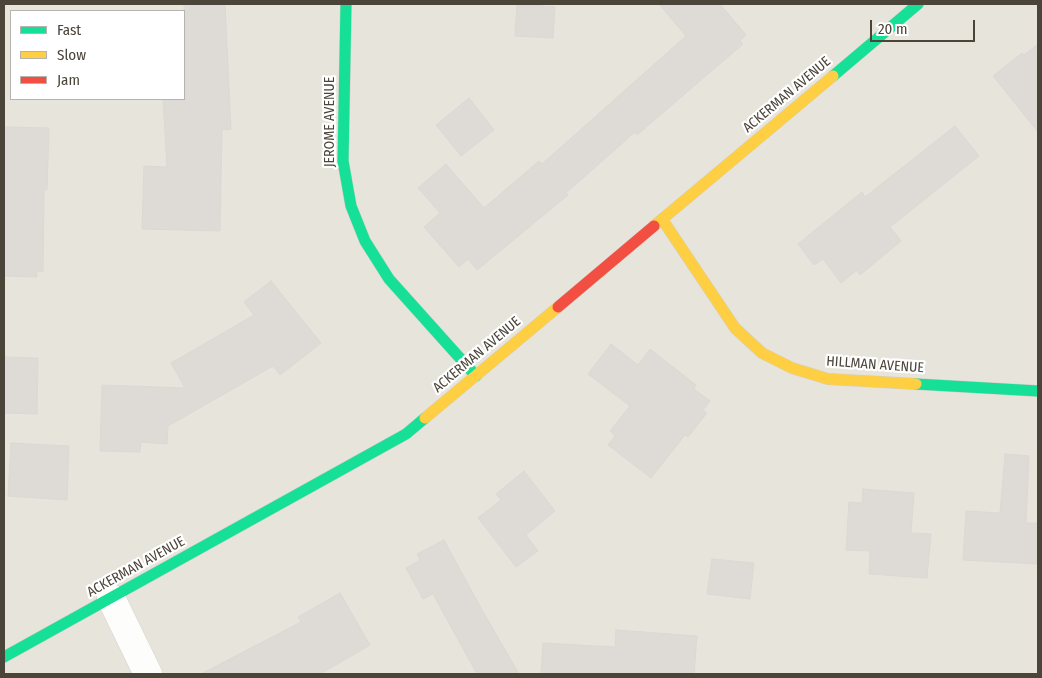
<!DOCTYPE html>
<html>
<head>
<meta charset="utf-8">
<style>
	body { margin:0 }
	#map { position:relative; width:1042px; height:678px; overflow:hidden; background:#f4f2ee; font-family:"Fira Sans Condensed",sans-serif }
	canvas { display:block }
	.frame { position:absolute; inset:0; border:5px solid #4b4439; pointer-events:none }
	.legend { position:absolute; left:10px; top:10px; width:175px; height:90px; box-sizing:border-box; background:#fff; border:1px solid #b7b4b0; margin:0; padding:6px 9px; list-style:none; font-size:15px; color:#4b4439 }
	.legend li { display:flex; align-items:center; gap:10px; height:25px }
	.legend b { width:25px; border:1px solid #b7b4b0 }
	.scale { position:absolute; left:870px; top:20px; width:105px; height:22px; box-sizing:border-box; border:2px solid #4b4439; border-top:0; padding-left:6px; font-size:15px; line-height:18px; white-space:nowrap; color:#4b4439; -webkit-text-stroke:4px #fff; paint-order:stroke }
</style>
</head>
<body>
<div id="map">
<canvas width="1042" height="678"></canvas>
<div class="frame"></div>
<ul class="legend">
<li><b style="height:6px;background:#16e098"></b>Fast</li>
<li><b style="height:6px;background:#ffcf43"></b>Slow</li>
<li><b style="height:6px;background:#f24e42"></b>Jam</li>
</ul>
<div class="scale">20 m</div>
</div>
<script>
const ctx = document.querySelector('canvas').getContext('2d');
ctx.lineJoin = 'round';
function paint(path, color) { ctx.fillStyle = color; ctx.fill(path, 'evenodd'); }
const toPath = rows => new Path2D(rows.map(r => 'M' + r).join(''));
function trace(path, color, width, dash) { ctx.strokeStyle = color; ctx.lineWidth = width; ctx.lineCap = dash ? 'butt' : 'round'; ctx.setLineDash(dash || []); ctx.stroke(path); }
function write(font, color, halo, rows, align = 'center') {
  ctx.font = font + ' "Fira Sans Condensed",sans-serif'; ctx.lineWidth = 4.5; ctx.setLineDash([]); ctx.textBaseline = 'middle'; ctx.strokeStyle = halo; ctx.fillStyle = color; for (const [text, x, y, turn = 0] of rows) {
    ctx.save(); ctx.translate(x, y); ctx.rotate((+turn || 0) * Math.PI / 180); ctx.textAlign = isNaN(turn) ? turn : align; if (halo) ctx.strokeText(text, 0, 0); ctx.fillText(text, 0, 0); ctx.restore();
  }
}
const residential = toPath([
	[4,4,1038,4,1038,674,4,674],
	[11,11,184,11,184,99,11,99]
]);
const building = toPath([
	[184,4,225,4,231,129,222,130,220,231,142,229,144,166,167,167,163,99,184,99,184,4],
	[517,4,555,7,553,38,515,36,517,4],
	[659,4,720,4,746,35,740,41,743,44,637,135,635,132,566,193,568,195,477,270,468,259,459,267,424,227,440,213,418,188,446,164,484,208,539,161,542,164,686,36,659,4],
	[1038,44,1038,132,993,76,1022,53,1024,55,1038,44],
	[469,98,494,130,461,156,436,125,469,98],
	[955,126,979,156,890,227,901,241,860,275,857,270,841,283,823,259,814,265,798,244,862,192,865,197,955,126],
	[4,127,49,128,47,190,44,190,43,272,37,271,37,277,4,276,4,127],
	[271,281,321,343,280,375,273,366,168,426,167,444,141,442,140,452,100,451,102,385,185,388,171,363,254,315,244,302,271,281],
	[611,344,638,365,650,349,696,385,694,389,710,401,703,410,707,413,688,437,685,435,651,478,608,445,615,436,610,431,630,406,588,374,611,344],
	[4,357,38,358,37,414,4,413,4,357],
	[11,443,69,446,67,500,8,496,11,443],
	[1005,454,1029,456,1026,523,1038,523,1038,564,963,560,966,511,1000,513,1005,454],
	[524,471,555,511,526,535,538,551,516,567,478,518,501,500,496,494,524,471],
	[863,489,914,493,911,533,931,534,927,578,869,574,870,551,846,550,849,502,862,503,863,489],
	[444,540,482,610,519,674,477,674,433,594,423,599,406,568,420,560,417,554,444,540],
	[712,559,754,563,750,599,707,594,712,559],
	[340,593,370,645,320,674,201,674,301,622,298,617,340,593],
	[616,630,697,636,694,674,541,674,543,643,615,647,616,630]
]);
const street = toPath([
	[111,598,148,674]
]);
const fast = toPath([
	[346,4,343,161,351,206,365,241,389,279,476,376],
	[833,76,918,4],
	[916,384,1038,391],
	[4,657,406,434,425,418]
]);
const slow = toPath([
	[662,219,735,328,762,353,792,368,828,379,916,384],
	[654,226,833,76],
	[425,418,558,307]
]);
const jam = toPath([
	[558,307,654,226]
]);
const streetNames = [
	["ACKERMAN AVENUE",787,95,-40],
	["JEROME AVENUE",330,122,-90],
	["ACKERMAN AVENUE",477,355,-40],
	["HILLMAN AVENUE",875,365,4],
	["ACKERMAN AVENUE",136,567,-29]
];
paint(residential, '#e7e4dc');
paint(building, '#dedbd6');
trace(building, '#dcd9d4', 1);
trace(street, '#d2d0cb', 29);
trace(fast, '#d3cfc5', 12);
trace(slow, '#d3cfc5', 12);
trace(jam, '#d3cfc5', 12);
trace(street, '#fdfdfc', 28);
trace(fast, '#16e098', 11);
trace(slow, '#ffcf43', 11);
trace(jam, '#f24e42', 11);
write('14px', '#4b4439', '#fff', streetNames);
</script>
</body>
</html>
